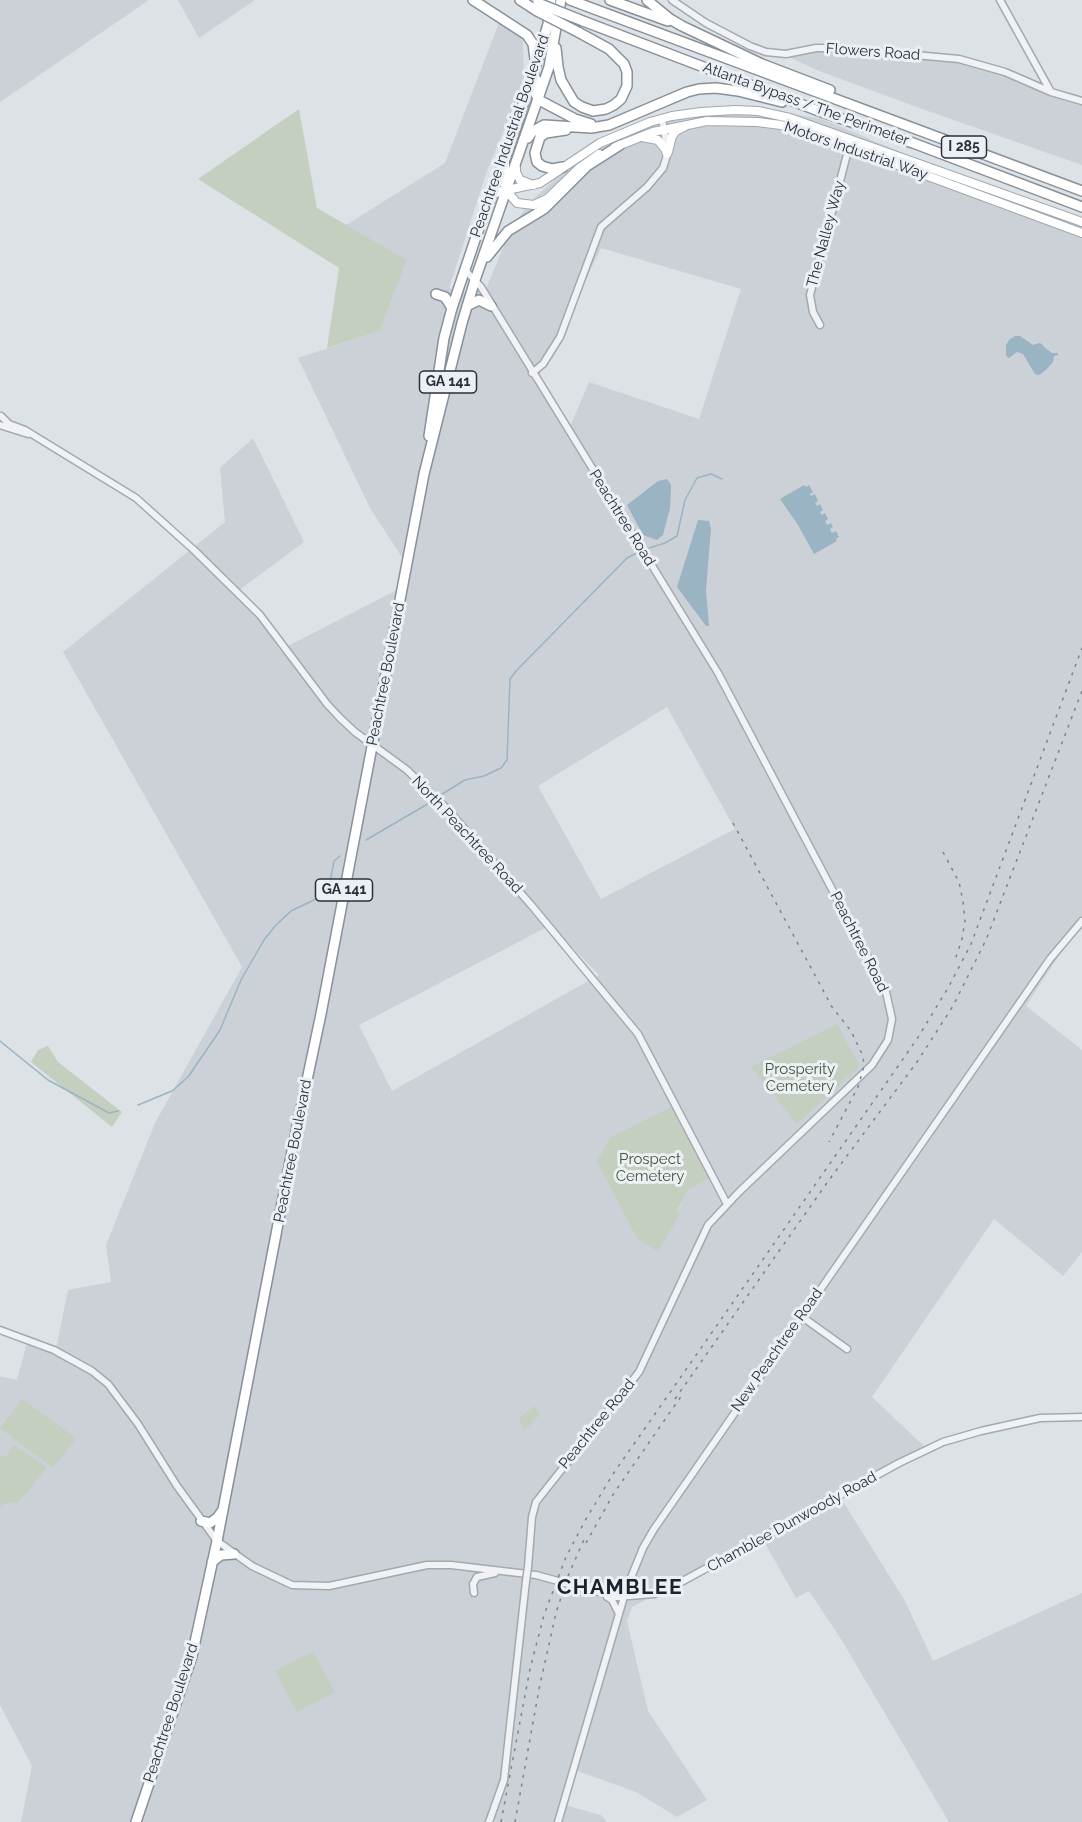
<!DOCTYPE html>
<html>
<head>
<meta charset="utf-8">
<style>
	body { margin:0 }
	canvas { display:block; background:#dde2e6 }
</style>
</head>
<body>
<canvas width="1082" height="1822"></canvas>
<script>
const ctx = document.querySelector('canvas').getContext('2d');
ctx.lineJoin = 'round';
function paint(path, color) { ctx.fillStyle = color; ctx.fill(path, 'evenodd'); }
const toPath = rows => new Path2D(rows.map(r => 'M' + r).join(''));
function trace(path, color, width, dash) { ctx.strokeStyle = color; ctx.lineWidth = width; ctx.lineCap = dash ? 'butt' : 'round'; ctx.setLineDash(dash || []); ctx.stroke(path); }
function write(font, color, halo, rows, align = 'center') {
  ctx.font = font + ' Raleway,sans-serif'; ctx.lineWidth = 6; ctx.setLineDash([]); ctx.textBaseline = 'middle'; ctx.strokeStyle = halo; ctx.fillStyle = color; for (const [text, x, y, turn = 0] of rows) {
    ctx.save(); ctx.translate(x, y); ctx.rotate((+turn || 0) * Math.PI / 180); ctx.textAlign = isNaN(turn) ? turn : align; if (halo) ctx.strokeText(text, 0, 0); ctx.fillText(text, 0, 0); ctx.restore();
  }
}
const built = toPath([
	[0,0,149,0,0,102],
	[178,0,255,0,199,38],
	[502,15,523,38,524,82,487,171,449,288,470,294,485,291,511,229,529,203,575,161,610,137,668,113,754,107,822,119,955,175,1082,219,1082,920,1026,1006,1082,1050,1082,1252,1063,1276,994,1219,872,1397,927,1449,839,1495,905,1601,933,1661,1082,1593,1082,1822,949,1822,841,1639,809,1591,796,1598,762,1538,632,1607,627,1621,648,1711,707,1800,677,1817,636,1792,572,1769,561,1804,601,1815,607,1822,498,1822,491,1820,490,1822,21,1822,32,1766,0,1705,0,1376,17,1380,27,1343,44,1348,55,1354,68,1290,111,1282,106,1245,155,1123,242,967,63,652,225,522,220,468,253,438,304,542,234,594,260,619,280,650,401,588,405,562,370,508,298,358,380,331,407,260,346,225,445,163],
	[601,248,741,289,699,419,589,382,569,429,538,378],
	[667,707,735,829,601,899,538,786],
	[551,925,599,975,392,1091,359,1025],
	[671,1108,689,1189,677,1212,679,1214,658,1252],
	[813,51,946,58,1006,70,1082,102,1082,165,925,110,819,71,789,57]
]);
const green = toPath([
	[299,109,317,208,407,260,380,331,327,348,339,268,198,179],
	[837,1024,860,1066,797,1124,751,1067],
	[48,1046,58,1062,122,1112,112,1127,31,1062,38,1050],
	[671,1107,709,1178,689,1189,677,1211,680,1214,658,1252,637,1238,597,1161,611,1137],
	[22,1399,76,1438,53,1468,0,1428],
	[534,1406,540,1414,524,1431,519,1418],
	[13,1445,47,1467,18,1503,9,1502,0,1506,0,1457,7,1456],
	[313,1651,335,1692,297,1712,275,1671]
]);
const water = toPath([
	[1015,336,1020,336,1033,345,1039,343,1042,344,1044,347,1052,353,1058,353,1058,355,1054,356,1053,362,1046,370,1039,375,1035,374,1023,354,1017,352,1009,358,1006,356,1006,345,1009,340],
	[667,479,671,485,670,508,663,535,657,540,643,535,627,505,658,481],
	[804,485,806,487,809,485,813,492,810,494,811,496,815,494,818,501,815,503,817,506,820,504,823,510,820,512,822,515,825,513,828,519,825,521,827,525,831,523,833,527,830,529,832,533,836,531,839,537,836,539,837,541,814,554,798,525,780,499],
	[698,520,709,521,711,529,706,590,709,626,706,626,677,587]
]);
const stream = toPath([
	[646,549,665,543,677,536,685,500,697,478,711,474,722,479],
	[439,796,465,780,484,776,501,768,507,760,510,679,516,671,627,558,637,553],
	[366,840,431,802],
	[0,1041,48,1080,109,1113,118,1111],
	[138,1105,172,1091,188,1077,220,1030,241,980,264,940,275,926,291,911,320,897,329,888,334,861,340,856]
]);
const minor = toPath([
	[672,0,706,23,750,46,766,52,786,54,816,48,838,48,959,59,1005,72,1051,92,1082,101],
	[1000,0,1051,92],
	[465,270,481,287,718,673,874,969,886,992,892,1019,888,1040,872,1065,739,1192,708,1225,639,1372,536,1502,532,1517,528,1567],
	[820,325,813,312,810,295,850,143],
	[532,373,543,364,560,337,601,227,647,187,663,168,668,152,662,119],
	[1,416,9,424,25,430,136,498,195,551,260,615,327,704,340,718,355,732,407,770,448,810,532,906,638,1034,727,1204],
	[0,425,28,434],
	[801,1316,847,1349],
	[0,1330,54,1350,92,1371,108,1384,138,1424,177,1486,217,1541,252,1566,292,1585,329,1586,427,1565,451,1565,536,1575,617,1597,654,1594,672,1587,899,1463,943,1442,981,1431,1040,1418,1082,1417],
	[474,1593,473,1584,477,1577,495,1573],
	[607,1597,612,1600,619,1614],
	[489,1822,504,1780,526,1581],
	[558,1822,626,1590,643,1548,654,1529,1050,959,1082,921]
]);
const major = toPath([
	[642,137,658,140,665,149,667,154],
	[615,147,653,132,707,121,757,122,781,125,817,135,1082,233],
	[668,152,672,136,676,131,684,127],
	[505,164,505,185,511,196,517,203,534,205,547,199,578,169,599,154],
	[516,168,516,172,520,180,533,185],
	[491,195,502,191,540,183,600,143,650,122,672,116,701,112,735,110,758,111,790,118,1082,222]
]);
const highway = toPath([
	[473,0,527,35,533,44,535,59],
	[520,0,537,11],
	[570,0,1082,191],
	[610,0,668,21],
	[647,0,670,19,682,26,762,64,830,90],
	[583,21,816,110,913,143,1082,207],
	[556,48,558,67,561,80,574,102,582,107,593,111,606,109,614,105,621,99,627,86,627,72,624,64,609,49,578,32],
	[536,79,534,91,539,100,575,119,591,124],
	[528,138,532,132,544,125,591,128,609,125,687,92,699,89,716,88,738,91,782,102],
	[563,167,552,169,542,166,537,162,535,153,540,137,546,133,566,130],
	[487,257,508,231,544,209,587,166,620,145],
	[436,294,445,297,452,308],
	[467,306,479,300,491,306],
	[429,436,444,338,452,308,479,228,505,159,535,68,548,24,551,0],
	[201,1521,210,1523,218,1517,222,1511],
	[212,1562,221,1555,234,1554],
	[136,1822,192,1656,217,1541,293,1146,321,1014,424,474,462,323,475,280,549,67,561,0]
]);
const rail = toPath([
	[733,823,832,1007,851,1031,863,1056,864,1066,858,1087,829,1142],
	[943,852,959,882,963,901,965,921,962,939,955,960],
	[675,1399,829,1180,917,1062,953,1006,986,940,1082,691],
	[586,1543,614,1493,682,1395],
	[501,1822,530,1669,544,1615,566,1557,586,1519,613,1474,917,1039,948,988,971,944,1082,648],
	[515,1822,539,1689,556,1613,568,1576,586,1535]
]);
const minorBridge = toPath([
	[526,1581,528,1567]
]);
const highwayBridge = toPath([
	[538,3,583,21],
	[537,11,578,32]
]);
const shields = [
	[964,147,45],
	[448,382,57],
	[344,890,57]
];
const shieldNames = [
	["I 285",964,147],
	["GA 141",448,382],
	["GA 141",344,890]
];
const streetNames = [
	["Flowers Road",873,52,4],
	["Atlanta Bypass / The Perimeter",806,104,20],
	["Peachtree Industrial Boulevard",510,136,-71],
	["Motors Industrial Way",856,151,19],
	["The Nalley Way",826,234,-75],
	["Peachtree Road",622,518,58],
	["Peachtree Boulevard",386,674,-79],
	["North Peachtree Road",467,835,47],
	["Peachtree Road",859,942,63],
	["Peachtree Boulevard",293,1151,-79],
	["New Peachtree Road",777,1350,-55],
	["Peachtree Road",597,1424,-51],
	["Chamblee Dunwoody Road",792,1522,-29],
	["Peachtree Boulevard",171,1713,-72]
];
const parkNames = [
	["Prosperity",800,1069],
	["Cemetery",800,1086],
	["Prospect",650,1159],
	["Cemetery",650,1176]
];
const districtNames = [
	["CHAMBLEE",620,1588]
];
paint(built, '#cbd1d7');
paint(green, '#c5cfbf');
paint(water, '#9ab4c4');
trace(stream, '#9ab4c4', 1.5);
trace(minor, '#a3a9af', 9);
trace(major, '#9da8b1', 10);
trace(highway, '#86919b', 12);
trace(minor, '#f0f2f5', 6);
trace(major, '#fff', 8);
trace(highway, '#fff', 9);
trace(rail, '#78838e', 1.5, [3, 6]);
trace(minorBridge, '#a3a9af', 9, []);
trace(highwayBridge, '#86919b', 12, []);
trace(minorBridge, '#f0f2f5', 6);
trace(highwayBridge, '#fff', 9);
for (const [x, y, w] of shields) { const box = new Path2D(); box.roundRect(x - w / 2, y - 11, w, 22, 4.5); ctx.fillStyle = '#ecf0f4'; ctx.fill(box); trace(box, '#28313b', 1.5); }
write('bold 14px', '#28313b', null, shieldNames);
write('15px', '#28313b', '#ecf0f4', streetNames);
write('15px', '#405636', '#ecf0f4', parkNames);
ctx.letterSpacing = '1.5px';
write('bold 21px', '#1a222c', '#ecf0f4', districtNames);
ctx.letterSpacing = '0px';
</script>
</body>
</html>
